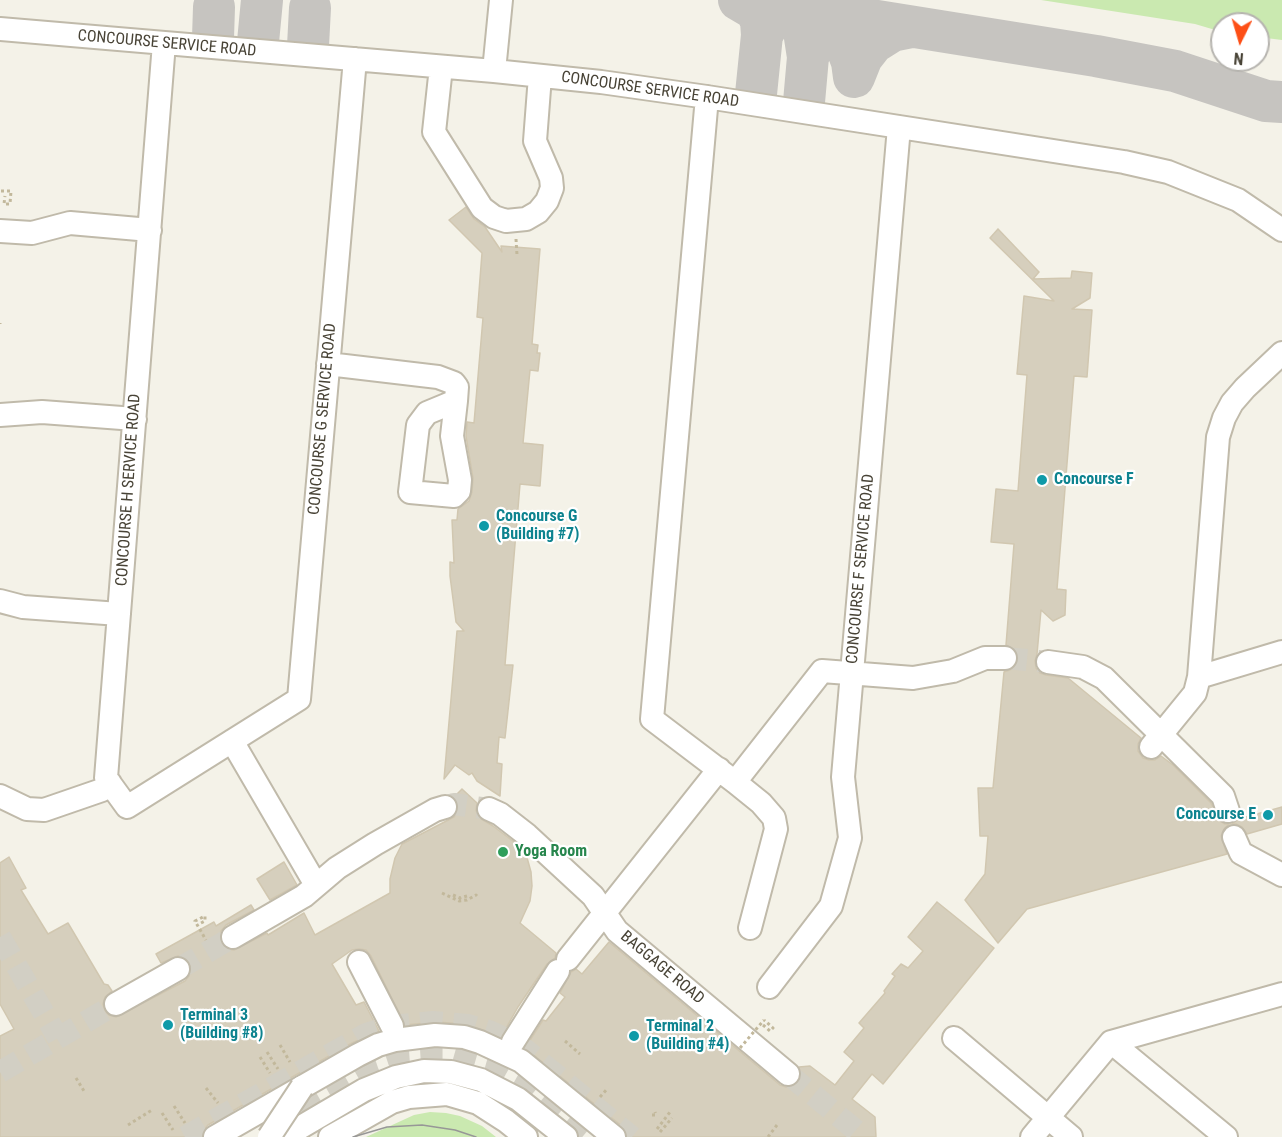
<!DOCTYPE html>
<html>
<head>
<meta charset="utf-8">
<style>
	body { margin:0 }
	#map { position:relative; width:1282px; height:1137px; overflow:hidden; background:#f4f2e8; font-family:"Roboto Condensed",sans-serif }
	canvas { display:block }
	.north { position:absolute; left:1210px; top:12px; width:60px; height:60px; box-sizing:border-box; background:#fff; border:2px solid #b6b4af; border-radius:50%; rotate:185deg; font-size:16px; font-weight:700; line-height:24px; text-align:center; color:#484336 }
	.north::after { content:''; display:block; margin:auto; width:21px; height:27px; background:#fd4f16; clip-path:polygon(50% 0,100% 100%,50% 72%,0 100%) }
</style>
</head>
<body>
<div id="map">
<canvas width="1282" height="1137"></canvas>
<div class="north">N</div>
</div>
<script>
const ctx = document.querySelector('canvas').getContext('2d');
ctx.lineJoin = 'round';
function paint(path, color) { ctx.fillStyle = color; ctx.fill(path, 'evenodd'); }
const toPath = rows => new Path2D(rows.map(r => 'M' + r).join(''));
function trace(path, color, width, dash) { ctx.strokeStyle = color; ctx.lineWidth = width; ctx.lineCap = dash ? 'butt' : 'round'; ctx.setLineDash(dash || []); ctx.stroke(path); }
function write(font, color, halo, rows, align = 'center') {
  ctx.font = font + ' "Roboto Condensed",sans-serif'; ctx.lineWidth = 4.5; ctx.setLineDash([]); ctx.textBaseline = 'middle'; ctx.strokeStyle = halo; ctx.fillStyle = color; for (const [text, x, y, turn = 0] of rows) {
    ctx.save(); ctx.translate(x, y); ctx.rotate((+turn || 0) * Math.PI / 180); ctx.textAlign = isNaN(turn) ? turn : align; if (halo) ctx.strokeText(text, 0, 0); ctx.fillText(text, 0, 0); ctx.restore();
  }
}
const green = toPath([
	[1041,0,1282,0,1282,40,1258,37,1258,24,1222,24,1222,32,1195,24],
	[430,1112,446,1113,460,1116,482,1126,496,1137,366,1137,414,1115]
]);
const taxiway = toPath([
	[739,0,756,10,761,21,762,35,769,22,778,13,784,10,796,8,818,15,829,23,846,46,852,62,854,77,862,57,873,43,892,31,912,27],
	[746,0,1096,56,1175,71,1266,101,1282,102],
	[773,4,794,16,804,31,808,57,819,32,836,19,853,16],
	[213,38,214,7],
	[258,42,262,0],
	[308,46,310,8],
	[756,94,762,35],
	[804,102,808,57]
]);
const building = toPath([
	[466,207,474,219,485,227,502,252,501,246,540,249,532,344,538,345,537,353,540,353,538,371,530,370,523,443,543,445,540,486,520,484,505,665,513,665,505,738,499,737,497,763,502,764,500,796,477,781,472,773,469,775,455,765,444,779,457,631,464,631,456,622,450,576,450,562,454,563,452,520,457,520,458,509,469,501,472,492,473,478,466,436,467,422,474,423,483,318,477,317,482,253,449,220,466,207],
	[998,229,1039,272,1033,279,1071,278,1072,271,1092,273,1090,298,1072,309,1092,310,1087,377,1074,376,1057,589,1066,590,1065,615,1053,621,1041,610,1037,654,1035,661,1036,668,1040,673,1046,675,1068,678,1141,738,1138,744,1138,751,1143,758,1149,760,1155,760,1161,756,1173,765,1211,803,1220,821,1225,824,1232,824,1239,819,1282,807,1282,824,1247,834,1242,827,1236,824,1229,824,1224,829,1221,836,1227,854,1027,909,998,943,965,900,985,874,988,836,980,836,978,788,993,788,1004,672,1012,669,1016,665,1018,659,1016,651,1006,645,1014,544,991,542,996,489,1018,491,1027,375,1017,374,1024,296,1054,301,990,238,998,229],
	[462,789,477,803,476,810,478,817,493,826,518,845,526,854,531,872,532,886,530,901,520,923,556,953,555,958,547,964,518,1007,501,1037,465,1024,436,1022,405,1025,371,956,366,950,359,949,352,950,332,964,356,1005,364,1002,379,1031,352,1043,208,1125,203,1131,202,1137,0,1137,0,1036,14,1029,0,1004,0,863,9,857,26,888,21,890,48,934,68,923,104,984,108,985,112,991,105,997,103,1004,105,1011,109,1015,116,1017,185,981,189,976,191,969,189,962,185,958,178,956,161,963,156,954,214,922,216,926,251,905,254,910,226,925,221,931,220,938,222,944,227,949,234,950,267,933,268,935,304,913,315,935,390,893,390,879,395,858,402,844,454,817,458,811,458,804,454,797,462,789],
	[284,862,297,885,270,900,257,879,284,862],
	[937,902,994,948,883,1084,872,1074,852,1099,875,1117,876,1137,627,1137,623,1127,525,1048,543,1020,546,1021,565,997,560,993,571,972,576,969,582,974,609,942,780,1085,786,1087,793,1086,798,1083,801,1077,799,1067,810,1066,835,1085,854,1061,844,1052,864,1028,859,1023,885,993,884,991,895,976,892,974,901,964,908,968,923,951,908,937,937,902]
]);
const minorTunnel = toPath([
	[1005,658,1048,662],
	[445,807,454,804,489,809],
	[0,937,58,1038],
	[178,969,233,937],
	[0,1072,116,1004],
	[788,1074,864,1137],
	[273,1128,378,1068,405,1059,436,1057,452,1057,494,1069,522,1085,585,1137],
	[185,1137,366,1034,392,1026,433,1022,468,1025,489,1031,513,1042,526,1050,632,1137]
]);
const path = toPath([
	[1,191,11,191,10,204,4,204,5,196],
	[516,239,517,255],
	[0,323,0,324],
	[442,893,459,901,467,900,476,895,477,896],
	[453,895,460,898,467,896],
	[201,923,205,921,205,916,195,921,206,940],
	[763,1025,770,1031,773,1028,764,1020],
	[565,1041,580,1054],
	[280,1045,290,1062],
	[267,1052,278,1069],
	[260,1057,270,1073],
	[76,1078,84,1091],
	[206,1088,218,1103],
	[600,1097,608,1088],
	[174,1106,185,1123],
	[162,1113,173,1130],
	[652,1115,656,1115,655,1112],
	[128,1125,152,1110],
	[657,1129,670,1112],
	[660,1132,672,1118],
	[768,1137,777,1125]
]);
const minor = toPath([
	[0,29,494,71,601,82,707,97,1124,162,1168,172,1238,200,1282,230],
	[164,43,106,778,127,807,299,699,355,59],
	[441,67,434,132,482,208,494,217,506,221,526,219,538,212,547,201,552,188,551,178,535,141,540,76],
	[494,71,501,0],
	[707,97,652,719,735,782,761,803,774,818,776,829,750,928],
	[0,231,32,233,70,223,150,230],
	[328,364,438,377,454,383,457,387,456,401,452,436,460,480,459,491,454,496,410,492,418,425,427,413,456,401],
	[0,415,42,412,135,419],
	[0,601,23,607,119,614],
	[1048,662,1083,667,1104,678,1223,796,1228,811],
	[1199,677,1282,652],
	[232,741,316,885],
	[1151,747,1195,693,1199,677,1218,437,1224,418,1232,403,1245,388,1282,353],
	[735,782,822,671,913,678,953,671,985,658,1005,658],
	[0,796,27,809,44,810,102,790,110,783],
	[489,809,500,814,527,835,593,896,617,931,788,1074],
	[1234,837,1241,853,1282,875],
	[233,937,304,896,337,868,375,844,435,810,445,807],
	[568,959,719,769],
	[359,962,392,1026],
	[769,987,831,906,850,838,843,777,899,127],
	[116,1004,178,969],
	[954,1038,1071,1137],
	[513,1042,558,971],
	[1111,1042,1226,1137],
	[215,1137,358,1055,378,1045,395,1040,435,1035,464,1037,480,1042,521,1061,614,1137],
	[284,1137,364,1090,396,1077,424,1071,451,1072,481,1080,518,1099,566,1137],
	[330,1137,392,1102,409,1097,447,1094,478,1103,506,1121,526,1137],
	[1032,1137,1111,1042,1282,994]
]);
const tram = toPath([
	[353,1137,387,1127,422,1125,455,1130,476,1137]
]);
const pathBridge = toPath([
	[740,1048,764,1020]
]);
const minorBridge = toPath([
	[269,1137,302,1087]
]);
const markers = [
	[1042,480,6,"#0f9aa8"],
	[484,526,6,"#0f9aa8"],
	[1268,815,6,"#0f9aa8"],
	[503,852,6,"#2e9e5b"],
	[168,1025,6,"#0f9aa8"],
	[634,1036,6,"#0f9aa8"]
];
const streetNames = [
	["CONCOURSE SERVICE ROAD",167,44,5],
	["CONCOURSE SERVICE ROAD",650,90,8],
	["CONCOURSE G SERVICE ROAD",323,419,-85],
	["CONCOURSE H SERVICE ROAD",129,490,-86],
	["CONCOURSE F SERVICE ROAD",861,569,-85],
	["BAGGAGE ROAD",662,968,40]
];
const cultureNames = [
	["Concourse F",1054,480],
	["Concourse G",496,517],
	["(Building #7)",496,535],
	["Concourse E",1256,815,"right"],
	["Terminal 3",180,1016],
	["(Building #8)",180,1034],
	["Terminal 2",646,1027],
	["(Building #4)",646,1045]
];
const leisureNames = [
	["Yoga Room",515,852]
];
paint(green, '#cae9b0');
trace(taxiway, '#c6c4c0', 42);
paint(building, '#d6cfbd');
trace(building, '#d1c7b0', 1.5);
trace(minorTunnel, '#d2cfc4', 22, [22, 11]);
trace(minor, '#c0baaa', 26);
trace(path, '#c2b89b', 3, [3, 3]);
trace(minor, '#fff', 22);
trace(tram, '#979797', 1.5);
trace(minorBridge, '#c0baaa', 26, []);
trace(pathBridge, '#c2b89b', 3, [3, 3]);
trace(minorBridge, '#fff', 22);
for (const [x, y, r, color] of markers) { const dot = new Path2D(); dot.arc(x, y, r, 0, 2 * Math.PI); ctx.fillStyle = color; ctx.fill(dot); trace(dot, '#fff', 2); }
write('16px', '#484336', '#fff', streetNames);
write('bold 16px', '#0d838f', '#fff', cultureNames, 'left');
write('bold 16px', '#27864d', '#fff', leisureNames, 'left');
</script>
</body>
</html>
